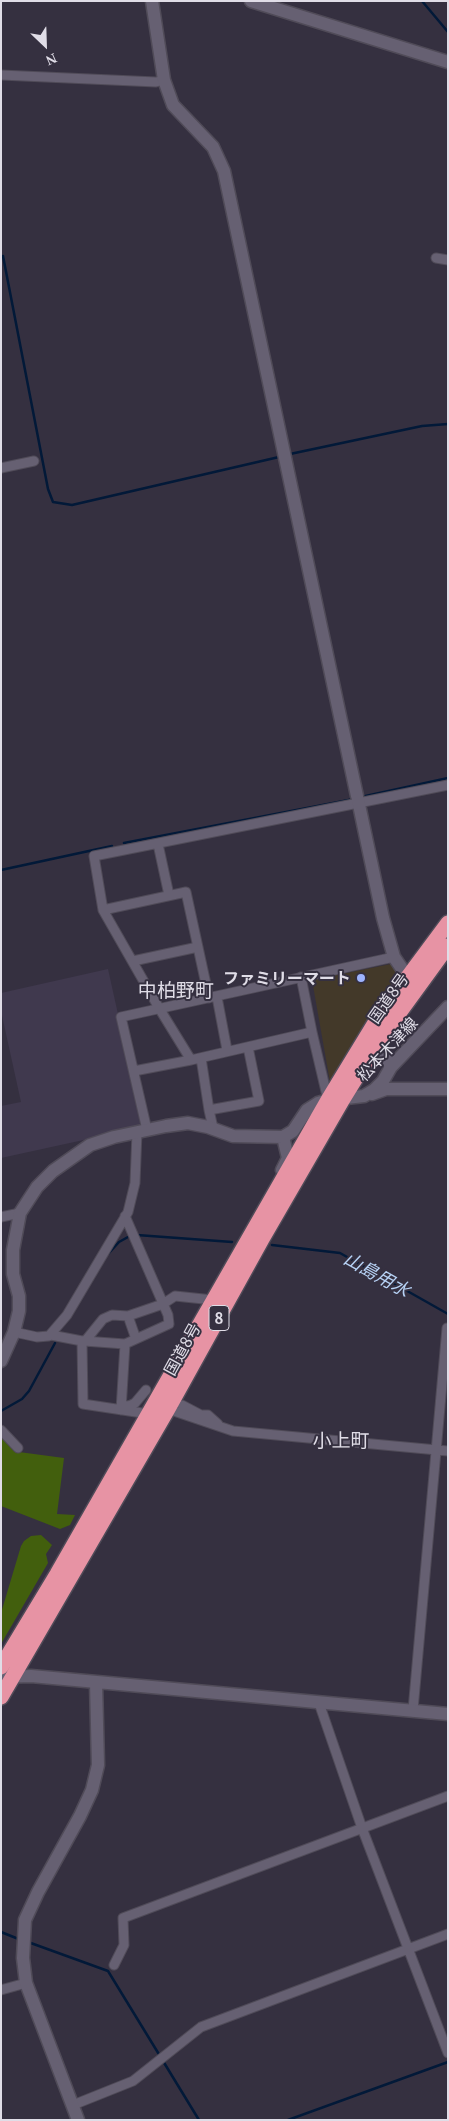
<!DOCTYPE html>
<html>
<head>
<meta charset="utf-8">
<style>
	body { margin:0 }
	#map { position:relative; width:449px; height:2121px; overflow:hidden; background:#353040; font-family:Georgia,serif }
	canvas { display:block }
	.frame { position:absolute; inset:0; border:2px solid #e0dde7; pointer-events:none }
	.north { position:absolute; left:20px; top:20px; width:50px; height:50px; -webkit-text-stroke:4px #353040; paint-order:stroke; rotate:156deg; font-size:14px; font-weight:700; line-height:20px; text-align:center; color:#e0dde7 }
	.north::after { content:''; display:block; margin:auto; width:18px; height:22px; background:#e0dde7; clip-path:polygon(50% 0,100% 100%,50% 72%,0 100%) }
</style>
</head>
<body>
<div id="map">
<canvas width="449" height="2121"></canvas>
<div class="frame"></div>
<div class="north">N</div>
</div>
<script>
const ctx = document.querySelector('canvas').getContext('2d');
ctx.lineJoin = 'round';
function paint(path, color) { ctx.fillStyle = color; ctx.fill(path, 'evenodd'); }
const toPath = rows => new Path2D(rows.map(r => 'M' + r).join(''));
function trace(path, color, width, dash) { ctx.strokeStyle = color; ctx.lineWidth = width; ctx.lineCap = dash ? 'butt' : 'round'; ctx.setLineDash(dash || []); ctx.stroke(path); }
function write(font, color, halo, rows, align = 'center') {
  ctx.font = font + ' Georgia,"Noto Sans JP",serif'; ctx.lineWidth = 4; ctx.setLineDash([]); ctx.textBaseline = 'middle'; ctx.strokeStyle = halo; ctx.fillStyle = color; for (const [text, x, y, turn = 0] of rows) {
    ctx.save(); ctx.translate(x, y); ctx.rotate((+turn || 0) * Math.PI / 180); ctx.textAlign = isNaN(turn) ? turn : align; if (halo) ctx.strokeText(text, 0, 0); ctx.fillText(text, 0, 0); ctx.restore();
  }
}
const commercial = toPath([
	[391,964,400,977,330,1082,312,980]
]);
const built = toPath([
	[108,969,143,1127,1,1158,1,1106,21,1102,1,1011,1,993]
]);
const green = toPath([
	[1,1435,19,1452,64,1458,57,1514,75,1515,70,1525,60,1529,1,1506],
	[41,1535,52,1545,46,1554,48,1563,1,1644,1,1613,21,1546,24,1541,31,1536]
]);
const stream = toPath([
	[422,1,448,32],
	[3,256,48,489,53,502,72,505,279,457],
	[290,454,422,426,448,424],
	[361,797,448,778],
	[124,843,354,799],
	[1,870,112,846],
	[137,1235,232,1242],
	[272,1245,340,1253,448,1314],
	[108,1254,119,1242,128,1237],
	[1,1411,22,1399,29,1391,55,1343],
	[1,1932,21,1940],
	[28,1942,108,1971,160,2056],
	[163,2061,199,2120],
	[288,2120,448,2062]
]);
const street = toPath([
	[1,75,156,82,164,80],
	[436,258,448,260],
	[1,468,34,461],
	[158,844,169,895],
	[103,910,186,892,209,998],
	[133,961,198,947],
	[301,977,312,1032],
	[217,997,227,1050],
	[201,1058,209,1110],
	[134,1071,191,1060],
	[328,1100,312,1032,191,1060,159,1008,103,910,94,856,448,785],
	[213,1128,209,1110,259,1101,248,1047],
	[147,1130,121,1017,394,957],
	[1,1217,20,1213],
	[128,1316,136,1339],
	[14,1332,37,1337,49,1336,67,1315,128,1212,135,1183,137,1132],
	[51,1335,82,1341,83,1404,149,1414],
	[82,1341,86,1340,103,1319,112,1315,128,1316,163,1304,175,1296,213,1300],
	[84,1341,125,1344],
	[121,1405,129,1406,135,1403,146,1390],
	[182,1405,201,1415,208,1415,218,1424],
	[168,1409,233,1431,448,1451],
	[121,1410,125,1344,169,1324,168,1315,125,1216],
	[1,1430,18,1448],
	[319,1703,362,1828,448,2053],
	[413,1710,447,1328],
	[114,1965,124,1945,123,1918,448,1796],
	[1,1990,26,1983],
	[73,2105,133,2081,201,2027,448,1934]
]);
const secondary = toPath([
	[152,1,164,80,173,105,213,147,224,171,357,796],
	[251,1,448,62],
	[358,800,383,918,394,957,407,976],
	[378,1042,391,1067],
	[372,1094,386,1089,448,1089],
	[282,1170,288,1158,283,1137],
	[1,1361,14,1332,19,1311,19,1296,13,1274,13,1250,20,1213,37,1187,53,1171,90,1145,114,1137,166,1126,188,1123,208,1127,233,1136,283,1137,293,1131,307,1110,318,1103,328,1100,364,1096,374,1090,383,1081,391,1067,448,1007],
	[1,1677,31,1676,448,1714],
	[78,2120,26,1983,23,1958,25,1920,38,1892,80,1816,92,1790,98,1765,96,1683]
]);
const highway = toPath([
	[1,1667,57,1574,328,1100,381,1013,448,923],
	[1,1697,168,1409,262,1239,343,1099,378,1042,448,946]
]);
const markers = [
	[361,978,5,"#9eb4fd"]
];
const shields = [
	[219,1318,20]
];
const shieldNames = [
	["8",219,1318]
];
const poiNames = [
	["ファミリーマート",351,978]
];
const streetNames = [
	["国道8号",388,998,-55],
	["松本木津線",387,1049,-47],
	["国道8号",182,1349,-61]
];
const waterNames = [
	["山島用水",377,1274,29]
];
const quarterNames = [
	["中柏野町",176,990],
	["小上町",341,1440]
];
paint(commercial, '#433929');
paint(built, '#40394e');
paint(green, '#425f0d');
trace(stream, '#021938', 2.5);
trace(street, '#504b58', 11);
trace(secondary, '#504b58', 15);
trace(highway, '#504b58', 18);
trace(street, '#666072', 9);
trace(secondary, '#666072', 12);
trace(highway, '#e793a4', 15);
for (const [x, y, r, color] of markers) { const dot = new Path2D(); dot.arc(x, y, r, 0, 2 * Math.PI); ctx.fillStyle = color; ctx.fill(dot); trace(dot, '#353040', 2); }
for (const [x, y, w] of shields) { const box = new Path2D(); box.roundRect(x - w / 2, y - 12.5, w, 25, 4); ctx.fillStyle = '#353040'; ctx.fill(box); trace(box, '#e0dde7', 1); }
write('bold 15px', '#e0dde7', null, shieldNames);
write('bold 16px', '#e0dde7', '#353040', poiNames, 'right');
write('16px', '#e0dde7', '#353040', streetNames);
write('italic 18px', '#b7d2f5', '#353040', waterNames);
write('19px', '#e0dde7', '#353040', quarterNames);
</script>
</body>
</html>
